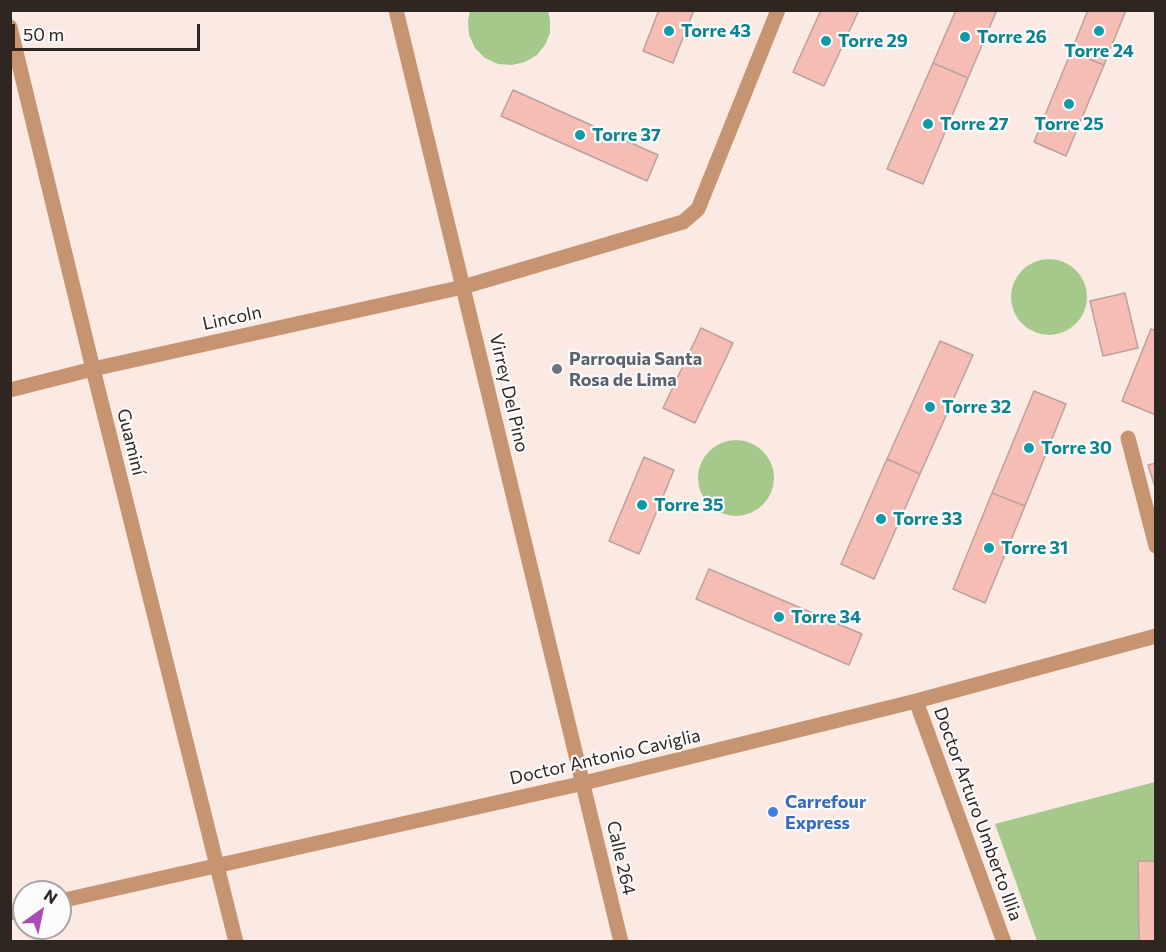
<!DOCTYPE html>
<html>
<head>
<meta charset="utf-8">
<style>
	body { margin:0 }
	#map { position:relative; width:1166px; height:952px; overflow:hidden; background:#fbeae4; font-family:Commissioner,sans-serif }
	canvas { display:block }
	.frame { position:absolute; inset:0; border:12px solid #2f2521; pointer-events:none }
	.north { position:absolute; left:12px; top:880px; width:60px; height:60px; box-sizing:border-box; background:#fbfbfb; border:2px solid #a9a5a4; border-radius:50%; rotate:33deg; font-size:16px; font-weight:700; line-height:24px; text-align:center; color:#2f2521 }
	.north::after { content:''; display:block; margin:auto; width:21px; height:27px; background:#ab4cb5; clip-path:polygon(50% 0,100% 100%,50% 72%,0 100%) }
	.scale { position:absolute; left:12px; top:24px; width:188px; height:27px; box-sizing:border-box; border:3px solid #2f2521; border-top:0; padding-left:8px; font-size:18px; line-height:21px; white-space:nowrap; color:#2f2521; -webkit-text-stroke:4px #fbfbfb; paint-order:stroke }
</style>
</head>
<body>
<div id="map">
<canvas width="1166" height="952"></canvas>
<div class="frame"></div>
<div class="north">N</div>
<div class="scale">50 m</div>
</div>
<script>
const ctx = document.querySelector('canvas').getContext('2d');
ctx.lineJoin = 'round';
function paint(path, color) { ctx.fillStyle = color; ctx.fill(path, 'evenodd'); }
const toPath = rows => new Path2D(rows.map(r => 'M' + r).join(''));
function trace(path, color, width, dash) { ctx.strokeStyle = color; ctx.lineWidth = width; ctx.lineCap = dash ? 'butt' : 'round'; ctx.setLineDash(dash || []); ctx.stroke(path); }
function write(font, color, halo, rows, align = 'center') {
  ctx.font = font + ' Commissioner,sans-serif'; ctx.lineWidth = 4.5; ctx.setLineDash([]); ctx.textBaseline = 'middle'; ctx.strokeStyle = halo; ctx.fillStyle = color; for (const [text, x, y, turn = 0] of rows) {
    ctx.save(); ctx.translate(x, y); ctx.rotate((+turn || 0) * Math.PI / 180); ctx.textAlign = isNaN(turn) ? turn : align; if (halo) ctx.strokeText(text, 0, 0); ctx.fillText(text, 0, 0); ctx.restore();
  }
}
const green = toPath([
	[470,11,548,11,550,20,550,33,545,45,537,55,525,62,512,65,498,64,485,58,475,48,469,35,468,21],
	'1011 297a38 38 0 1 1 76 0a38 38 0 1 1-76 0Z',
	'698 478a38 38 0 1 1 76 0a38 38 0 1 1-76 0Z',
	[1155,782,1155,941,1037,941,995,824]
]);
const building = toPath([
	[659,10,694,10,673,63,643,51,659,10],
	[821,10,859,10,824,86,793,72,821,10],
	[956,10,997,10,968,78,933,63,956,10],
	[1088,10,1126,10,1104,65,1071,52,1088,10],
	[1071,52,1104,65,1066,156,1034,142,1071,52],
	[933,63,968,78,923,184,887,169,933,63],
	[513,90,658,155,647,181,501,116,513,90],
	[1125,293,1138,348,1103,356,1090,301,1125,293],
	[701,328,733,343,695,423,663,408,701,328],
	[1151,329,1156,331,1156,415,1122,401,1151,329],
	[940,341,973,355,920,474,887,459,940,341],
	[1034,391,1066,404,1025,506,992,493,1034,391],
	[644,457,674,470,639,554,609,541,644,457],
	[887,459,920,474,874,579,841,564,887,459],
	[1156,463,1156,490,1148,465,1156,463],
	[992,493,1025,506,985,603,953,589,992,493],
	[709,569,862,634,849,665,696,599,709,569],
	[1138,861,1156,861,1156,942,1139,942,1138,861]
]);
const minor = toPath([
	[396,10,621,942],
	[10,27,93,369,236,942],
	[10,390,93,369,463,287,683,222,698,209,778,10],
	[1128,438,1156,546],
	[916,701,1004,942],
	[60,901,584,783,916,701,1156,636],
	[10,913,24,910]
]);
const markers = [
	[669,31,6,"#0f9aa8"],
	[1099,31,6,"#0f9aa8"],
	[965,37,6,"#0f9aa8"],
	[826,41,6,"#0f9aa8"],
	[1069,104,6,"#0f9aa8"],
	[928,124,6,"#0f9aa8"],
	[580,135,6,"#0f9aa8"],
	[557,369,6,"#6b7280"],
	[930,407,6,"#0f9aa8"],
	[1029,448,6,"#0f9aa8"],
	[642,505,6,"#0f9aa8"],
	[881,519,6,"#0f9aa8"],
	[989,548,6,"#0f9aa8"],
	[779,617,6,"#0f9aa8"],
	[773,812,6,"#3f7fe0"]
];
const cultureNames = [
	["Torre 43",681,31],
	["Torre 26",977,37],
	["Torre 29",838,41],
	["Torre 24",1099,51,"center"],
	["Torre 27",940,124],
	["Torre 25",1069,124,"center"],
	["Torre 37",592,135],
	["Torre 32",942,407],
	["Torre 30",1041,448],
	["Torre 35",654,505],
	["Torre 33",893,519],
	["Torre 31",1001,548],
	["Torre 34",791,617]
];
const streetNames = [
	["Lincoln",232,318,-12],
	["Virrey Del Pino",509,393,77],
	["Guaminí",131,442,76],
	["Doctor Antonio Caviglia",605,757,-13],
	["Doctor Arturo Umberto Illia",978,814,70],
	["Calle 264",621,858,77]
];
const worshipNames = [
	["Parroquia Santa",569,359],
	["Rosa de Lima",569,380]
];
const shopNames = [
	["Carrefour",785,802],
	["Express",785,823]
];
paint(green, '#a4c98b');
paint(building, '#f6bdb4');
trace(building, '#bca09c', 1.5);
trace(minor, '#c69471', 15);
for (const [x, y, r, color] of markers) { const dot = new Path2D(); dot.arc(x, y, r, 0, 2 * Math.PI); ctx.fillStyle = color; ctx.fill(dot); trace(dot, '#fbfbfb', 2); }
write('bold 18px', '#0d838f', '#fbfbfb', cultureNames, 'left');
write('18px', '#2f2521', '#fbfbfb', streetNames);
write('bold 18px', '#5b616d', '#fbfbfb', worshipNames, 'left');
write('bold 18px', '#366cbe', '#fbfbfb', shopNames, 'left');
</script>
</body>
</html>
